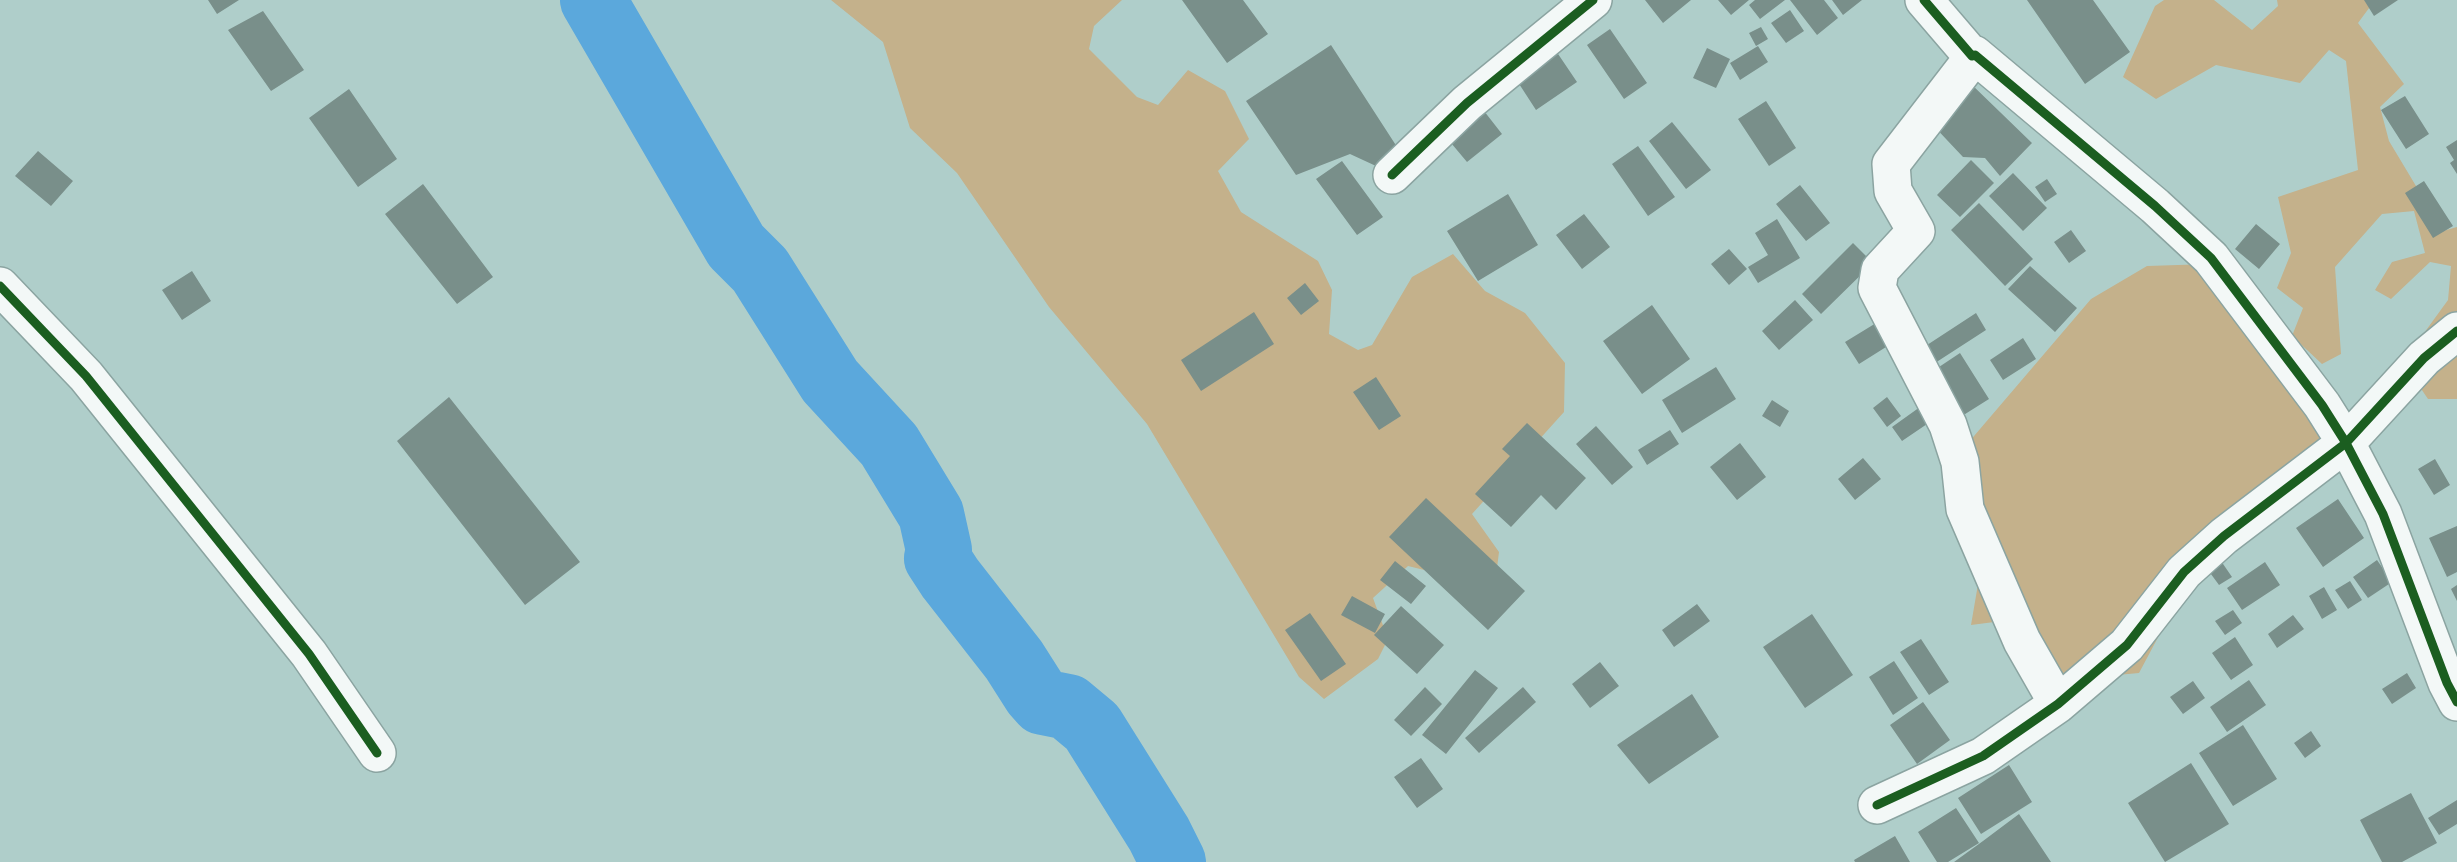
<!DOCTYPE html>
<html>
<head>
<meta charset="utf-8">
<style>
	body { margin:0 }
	canvas { display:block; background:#afceca }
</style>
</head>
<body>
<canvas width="2457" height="862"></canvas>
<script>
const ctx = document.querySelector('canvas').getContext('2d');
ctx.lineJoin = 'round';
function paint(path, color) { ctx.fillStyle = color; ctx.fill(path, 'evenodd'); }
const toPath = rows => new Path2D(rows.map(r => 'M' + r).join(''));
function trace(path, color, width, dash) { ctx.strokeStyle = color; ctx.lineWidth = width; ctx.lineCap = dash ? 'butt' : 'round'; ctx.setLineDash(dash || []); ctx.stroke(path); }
const green = toPath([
	[831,0,1122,0,1094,26,1089,49,1137,97,1158,105,1188,70,1225,91,1249,139,1218,171,1241,212,1318,261,1332,290,1329,334,1358,350,1372,345,1412,277,1453,254,1485,291,1525,313,1565,363,1564,412,1472,514,1499,552,1495,584,1481,584,1408,566,1373,598,1388,639,1378,659,1324,699,1299,677,1147,424,1049,307,957,173,910,128,883,42],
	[2164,0,2214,0,2252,30,2278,6,2277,0,2375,0,2358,23,2404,84,2380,107,2389,141,2443,231,2457,227,2457,399,2428,399,2403,362,2448,300,2451,266,2430,262,2391,299,2375,290,2392,262,2425,253,2414,211,2382,214,2335,267,2341,354,2322,364,2292,336,2303,308,2277,288,2291,253,2278,197,2358,170,2346,61,2329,50,2300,83,2216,65,2156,99,2123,77,2155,6],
	[2209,264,2358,434,2187,583,2139,673,2074,679,2043,667,2002,621,1971,625,1982,561,1945,470,2091,299,2147,266]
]);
const river = toPath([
	[593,0,736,246,760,270,830,381,889,445,931,514,939,550,937,558,950,578,1014,660,1035,693,1043,702,1068,707,1092,727,1159,834,1173,862]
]);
const building = toPath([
	[208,0,239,0,217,14],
	[1182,0,1243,0,1268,34,1227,63],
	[1645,0,1691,0,1663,23],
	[1718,0,1749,0,1731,15],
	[1755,0,1785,0,1760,19,1749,5],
	[1790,0,1824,0,1838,18,1817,35],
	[1832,0,1862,0,1843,15],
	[2027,0,2093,0,2130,52,2085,84],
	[2364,0,2398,0,2374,16],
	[1790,10,1804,31,1786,43,1771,23],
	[263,11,304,70,271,91,228,30],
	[1761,27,1768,39,1756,46,1749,33],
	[1610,29,1647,83,1624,99,1587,45],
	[1331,45,1399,150,1376,166,1350,154,1296,175,1246,101],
	[1552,45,1577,82,1536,110,1512,73],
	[1758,46,1768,62,1740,80,1730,63],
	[1707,48,1730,59,1716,88,1693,78],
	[1969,82,2032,143,2000,176,1985,158,1963,157,1930,122],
	[349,89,397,159,358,187,309,118],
	[2405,96,2429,134,2406,149,2381,110],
	[1766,101,1796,148,1769,166,1738,119],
	[1477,102,1502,134,1467,162,1441,131],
	[1672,122,1711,170,1686,189,1649,141],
	[2457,140,2457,174,2450,163,2454,160,2446,147],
	[1638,146,1675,197,1648,216,1612,164],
	[38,151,73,181,51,206,15,176],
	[1971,160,1994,183,1960,217,1937,195],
	[1342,161,1383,217,1357,235,1316,179],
	[2013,173,2047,208,2023,231,1989,196],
	[2047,179,2057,194,2045,202,2035,187],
	[2424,181,2453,226,2433,238,2405,193],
	[423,184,493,277,457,304,385,214],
	[1800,185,1830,223,1806,241,1776,204],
	[1508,194,1538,245,1478,281,1447,231],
	[1979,203,2033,259,2005,286,1951,230],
	[1584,214,1610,247,1582,269,1556,235],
	[1777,219,1800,258,1758,283,1748,267,1768,255,1755,233],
	[2256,224,2280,244,2259,269,2235,249],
	[2071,230,2086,251,2069,263,2054,242],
	[1853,243,1873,263,1821,314,1802,294],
	[1729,249,1747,269,1729,285,1711,264],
	[2030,266,2077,308,2055,332,2008,289],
	[192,271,211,301,182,320,162,290],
	[1305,283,1319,301,1301,315,1287,298],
	[1795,300,1813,320,1779,350,1762,331],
	[1652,305,1690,359,1642,394,1603,341],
	[1254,312,1274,344,1201,391,1181,360],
	[1976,313,1986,330,1935,363,1924,347],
	[1881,320,1894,342,1859,364,1845,342],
	[2023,338,2036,359,2003,380,1990,360],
	[1960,353,1989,399,1962,416,1933,371],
	[1716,367,1736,399,1682,433,1662,400],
	[1376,377,1401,416,1379,430,1353,392],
	[449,397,580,562,525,605,397,441],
	[1887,397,1901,416,1887,427,1873,408],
	[1772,400,1789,411,1780,427,1762,416],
	[1920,407,1930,422,1902,441,1892,427],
	[1527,423,1586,478,1556,510,1541,495,1511,527,1475,494,1510,456,1502,449],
	[1596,426,1633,467,1612,485,1576,444],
	[1670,430,1679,444,1647,465,1638,450],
	[1740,443,1766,477,1737,500,1710,467],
	[1863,458,1881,479,1855,500,1838,479],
	[2435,459,2450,485,2434,495,2418,469],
	[1426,498,1525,591,1488,630,1389,537],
	[2338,499,2364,538,2323,567,2296,528],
	[2457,526,2457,572,2447,577,2429,538],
	[2377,560,2392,582,2368,598,2353,577],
	[1395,561,1426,586,1411,604,1380,580],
	[2221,561,2232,577,2219,585,2208,570],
	[2265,562,2280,585,2242,610,2227,588],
	[2350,581,2362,600,2348,609,2335,590],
	[2457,585,2457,601,2451,589],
	[2324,587,2337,610,2322,619,2309,596],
	[1352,596,1385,614,1375,633,1341,615],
	[1697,604,1710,621,1674,647,1662,630],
	[1401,606,1444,645,1417,674,1374,635],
	[2233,610,2242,623,2225,635,2215,621],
	[1310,613,1346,664,1321,681,1285,630],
	[1812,614,1853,675,1805,708,1763,647],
	[2293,615,2304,629,2277,648,2268,634],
	[2235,637,2253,665,2231,680,2212,653],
	[1921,639,1949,682,1929,695,1900,652],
	[1894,661,1918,698,1893,715,1869,677],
	[1600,662,1619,686,1590,708,1572,684],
	[1475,670,1498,688,1446,754,1422,735],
	[2407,673,2416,688,2392,704,2382,689],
	[2249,680,2266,705,2227,732,2210,707],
	[2193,681,2205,698,2183,714,2170,697],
	[1425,687,1442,704,1411,736,1394,720],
	[1523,687,1536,702,1479,753,1465,738],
	[1692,694,1719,737,1649,784,1617,745],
	[1923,702,1950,740,1917,764,1890,725],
	[2243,725,2277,779,2233,806,2199,753],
	[2311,731,2321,746,2305,758,2294,743],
	[1421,758,1443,789,1417,808,1394,777],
	[2191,763,2229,824,2165,862,2128,803],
	[2009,765,2032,802,1981,834,1958,798],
	[2411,793,2437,843,2402,862,2382,862,2360,820],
	[2457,800,2457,824,2439,835,2428,818],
	[1956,808,1979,843,1948,862,1937,862,1918,832],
	[2019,814,2051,862,1954,862,1983,841],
	[1895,836,1910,862,1855,862,1854,860]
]);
const street = toPath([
	[1924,0,1972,56,1975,55,2155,206,2211,258,2322,405,2346,443,2383,514,2447,683,2457,702],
	[1975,55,1891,164,1893,191,1916,231,1880,270,1877,288,1948,425,1960,462,1965,509,2022,641,2058,704],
	[1392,175,1467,103,1593,0],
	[0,286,86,376,309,654,377,753],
	[1877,805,1983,756,2058,704,2127,645,2184,572,2224,536,2346,443,2424,358,2457,331]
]);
const cycleway = toPath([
	[1924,0,1972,56,1975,55,2155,206,2211,258,2322,405,2346,443,2383,514,2447,683,2457,702],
	[1392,175,1467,103,1593,0],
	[0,286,86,376,309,654,377,753],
	[1877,805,1983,756,2058,704,2127,645,2184,572,2224,536,2346,443,2424,358,2457,331]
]);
paint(green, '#c4b18b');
trace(river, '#5ba8dc', 66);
paint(building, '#798f8a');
trace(street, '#8ba4a1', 40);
trace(street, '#f3f8f7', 37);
trace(cycleway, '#1b5e20', 9);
</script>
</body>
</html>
